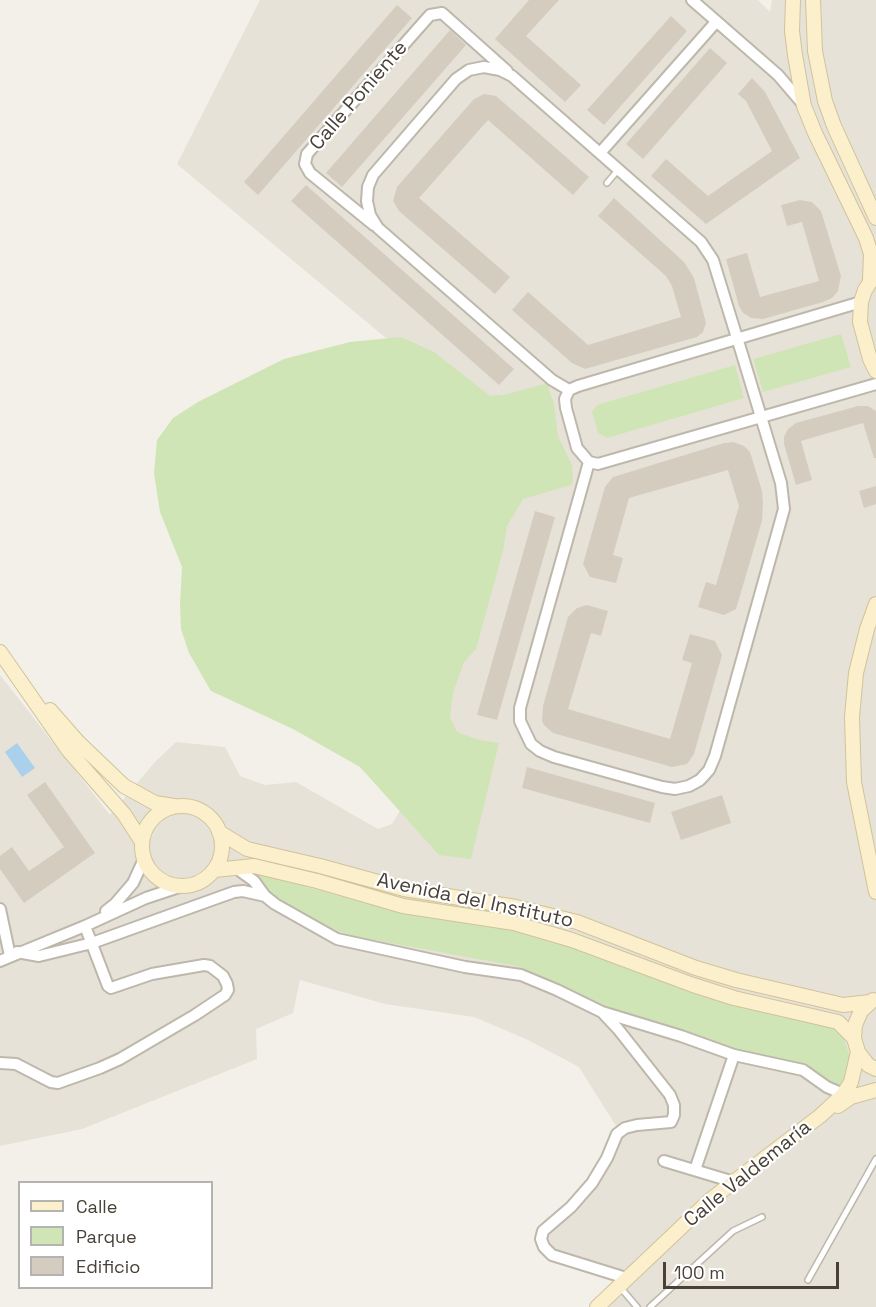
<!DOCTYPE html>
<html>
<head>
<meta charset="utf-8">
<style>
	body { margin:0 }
	#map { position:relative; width:876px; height:1307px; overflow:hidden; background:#f3f0e9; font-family:"Space Grotesk",sans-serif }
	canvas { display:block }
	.legend { position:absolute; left:18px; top:1181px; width:195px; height:108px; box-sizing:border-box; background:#fff; border:2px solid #b5b3af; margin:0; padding:8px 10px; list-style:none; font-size:18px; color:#474138 }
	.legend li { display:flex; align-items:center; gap:12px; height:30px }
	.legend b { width:30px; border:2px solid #b5b3af }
	.scale { position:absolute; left:663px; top:1262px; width:176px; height:27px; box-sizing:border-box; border:3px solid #474138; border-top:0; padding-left:8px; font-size:18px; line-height:21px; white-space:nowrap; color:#474138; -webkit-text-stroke:4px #fff; paint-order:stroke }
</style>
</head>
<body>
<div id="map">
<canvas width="876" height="1307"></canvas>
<ul class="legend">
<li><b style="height:8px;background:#fbf0cb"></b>Calle</li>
<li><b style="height:16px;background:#cfe5b5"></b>Parque</li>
<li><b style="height:16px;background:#d4ccbf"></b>Edificio</li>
</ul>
<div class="scale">100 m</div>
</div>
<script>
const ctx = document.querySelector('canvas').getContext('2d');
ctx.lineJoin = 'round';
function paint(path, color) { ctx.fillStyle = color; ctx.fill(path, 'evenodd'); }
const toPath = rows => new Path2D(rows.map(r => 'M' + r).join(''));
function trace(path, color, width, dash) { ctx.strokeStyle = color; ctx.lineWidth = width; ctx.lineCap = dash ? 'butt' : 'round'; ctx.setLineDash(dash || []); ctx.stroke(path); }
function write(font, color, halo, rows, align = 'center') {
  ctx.font = font + ' "Space Grotesk",sans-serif'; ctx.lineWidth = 4.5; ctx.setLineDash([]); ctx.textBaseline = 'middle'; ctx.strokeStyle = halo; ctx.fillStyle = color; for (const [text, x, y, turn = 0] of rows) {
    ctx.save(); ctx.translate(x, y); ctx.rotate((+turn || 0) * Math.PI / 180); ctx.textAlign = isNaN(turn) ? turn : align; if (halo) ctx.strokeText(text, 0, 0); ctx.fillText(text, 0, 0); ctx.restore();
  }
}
const residential = toPath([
	[260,0,758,0,770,12,772,0,876,0,876,1307,597,1307,626,1279,552,1255,541,1239,571,1207,617,1134,616,1126,579,1067,526,1039,474,1017,385,1004,300,980,293,1013,256,1029,257,1059,82,1129,0,1146,0,675,110,815,155,762,176,742,225,747,240,776,265,785,296,782,378,829,392,824,406,801,476,413,177,164]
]);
const green = toPath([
	[841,334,851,367,763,392,753,359],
	[401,337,434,352,490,396,503,395,545,384,548,386,554,404,558,436,572,465,573,481,571,485,523,499,507,526,503,551,476,649,464,662,453,693,450,717,457,732,479,740,499,743,471,859,439,855,360,767,293,729,211,691,189,653,181,629,180,605,182,567,160,512,154,473,157,440,173,418,198,402,284,359,350,342],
	[735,365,744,398,607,438,598,433,592,412,597,405],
	[252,872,394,911,494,925,544,936,831,1026,843,1037,850,1057,844,1087,833,1087,820,1075,802,1065,737,1051,604,1006,516,966,358,937,335,930,285,905,271,895,264,884,250,874]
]);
const water = toPath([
	[17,743,35,768,22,777,5,752]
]);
const building = toPath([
	[529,0,559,0,526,36,581,85,565,102,495,39],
	[397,5,412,18,258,195,244,182],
	[671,16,687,31,604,125,587,110],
	[450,30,466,45,342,187,326,173],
	[710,48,727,63,643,159,626,144],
	[752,78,765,92,800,158,706,224,651,176,666,159,708,196,772,151,746,101,738,94],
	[484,94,496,96,589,177,573,195,488,120,419,198,510,277,495,294,399,211,393,201,397,187,474,99],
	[306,185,514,369,499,385,291,201],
	[614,198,684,262,694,278,706,323,703,332,697,337,585,369,572,363,512,310,528,292,588,345,681,317,672,286,666,276,598,216],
	[800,200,812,202,821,211,841,276,838,291,832,298,823,302,763,319,751,318,743,313,739,306,726,259,747,253,760,297,819,281,802,222,787,226,781,205],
	[858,406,868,406,876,411,876,458,874,458,863,423,801,441,812,480,796,485,784,444,784,437,788,429,796,423],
	[733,442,744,446,750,452,762,491,763,503,762,521,736,609,724,615,698,607,706,582,716,585,739,506,728,470,629,498,613,555,623,558,616,583,590,577,583,564,605,487,613,477,724,443],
	[876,486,876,504,864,508,859,491],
	[535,511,555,517,497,720,477,715],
	[587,605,608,611,601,636,591,633,568,709,670,739,692,663,682,660,690,634,715,641,722,655,694,754,687,764,672,767,553,733,544,725,542,721,543,706,568,617,577,608],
	[527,767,655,803,650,823,522,788],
	[45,782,95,853,24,903,0,869,0,856,12,847,29,871,64,847,27,795],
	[722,795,731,823,681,840,671,812]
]);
const service = toPath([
	[607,183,618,170],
	[808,1280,876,1159],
	[620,1287,637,1307],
	[650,1307,733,1231,762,1217]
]);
const minor = toPath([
	[692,0,778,75,802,103],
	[600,153,716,22],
	[374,225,310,173,305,164,307,154,430,15,442,13,507,71],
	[861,302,578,386,569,390,565,399,566,408,577,448,589,462,598,464,876,384],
	[569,390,552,380,378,228,370,215,367,201,368,187,373,175,456,79,469,70,484,67,500,70,512,76,701,242,713,260,742,354,781,483,784,509,715,756,709,770,700,780,689,786,675,789,662,787,554,757,540,751,531,744,520,721,520,708,589,462],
	[236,868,254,881,265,896,275,904,337,939,465,967,521,975,557,990,602,1012,681,1036,734,1055,803,1070,827,1087,850,1097],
	[0,909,10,956],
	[106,911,115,904,133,883,144,859],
	[17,952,39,956,92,943,234,892,243,891,265,896],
	[0,961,85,926,146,898,179,887],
	[602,1012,618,1029,670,1095,674,1105,674,1115,671,1122,637,1125,625,1128,617,1134,607,1158,592,1183,571,1207,543,1231,541,1239,544,1247,552,1255,626,1278],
	[0,1063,16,1064,51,1082,58,1083,100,1068,120,1059,195,1015,225,995,228,990,227,984,223,976,210,966,204,965,152,974,111,988,108,986,85,926],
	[664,1161,734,1182],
	[695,1170,734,1055]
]);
const secondary = toPath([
	[793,0,792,31,795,55,804,106,815,133,866,238,871,254,870,279],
	[813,0,815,51,825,101,834,126,876,218],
	[875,275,865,290,861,302,860,322,870,359,876,371],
	[876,604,867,629,856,673,852,717,854,782,876,892],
	[0,652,69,751,124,814,142,842],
	[50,710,78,742,124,786,155,803,174,806],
	'142 846a40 40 0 1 1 80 0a40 40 0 1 1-80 0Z',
	[219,832,247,849,320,866,404,889,516,907,577,922,696,968,736,980,843,1005,870,1002],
	[214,870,254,866,317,881,403,906,514,923,572,940,693,985,734,998,838,1022,854,1038],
	[873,1000,861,1011,855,1025,854,1038,858,1052,868,1065,876,1069],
	[838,1106,851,1097,876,1090],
	[597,1307,710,1200,820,1116,843,1095,851,1082,858,1052]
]);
const streetNames = [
	["Calle Poniente",359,96,-49],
	["Avenida del Instituto",475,901,12],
	["Calle Valdemaría",748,1174,-39]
];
paint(residential, '#e7e2d8');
paint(green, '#cfe5b5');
paint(water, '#aad0ec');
paint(building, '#d4ccbf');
trace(service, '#beb8ac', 8);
trace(minor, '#beb8ac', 14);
trace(secondary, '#d0c39b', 16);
trace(service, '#fff', 5);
trace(minor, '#fff', 10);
trace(secondary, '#fbf0cb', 14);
write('20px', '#474138', '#fff', streetNames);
</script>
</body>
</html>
